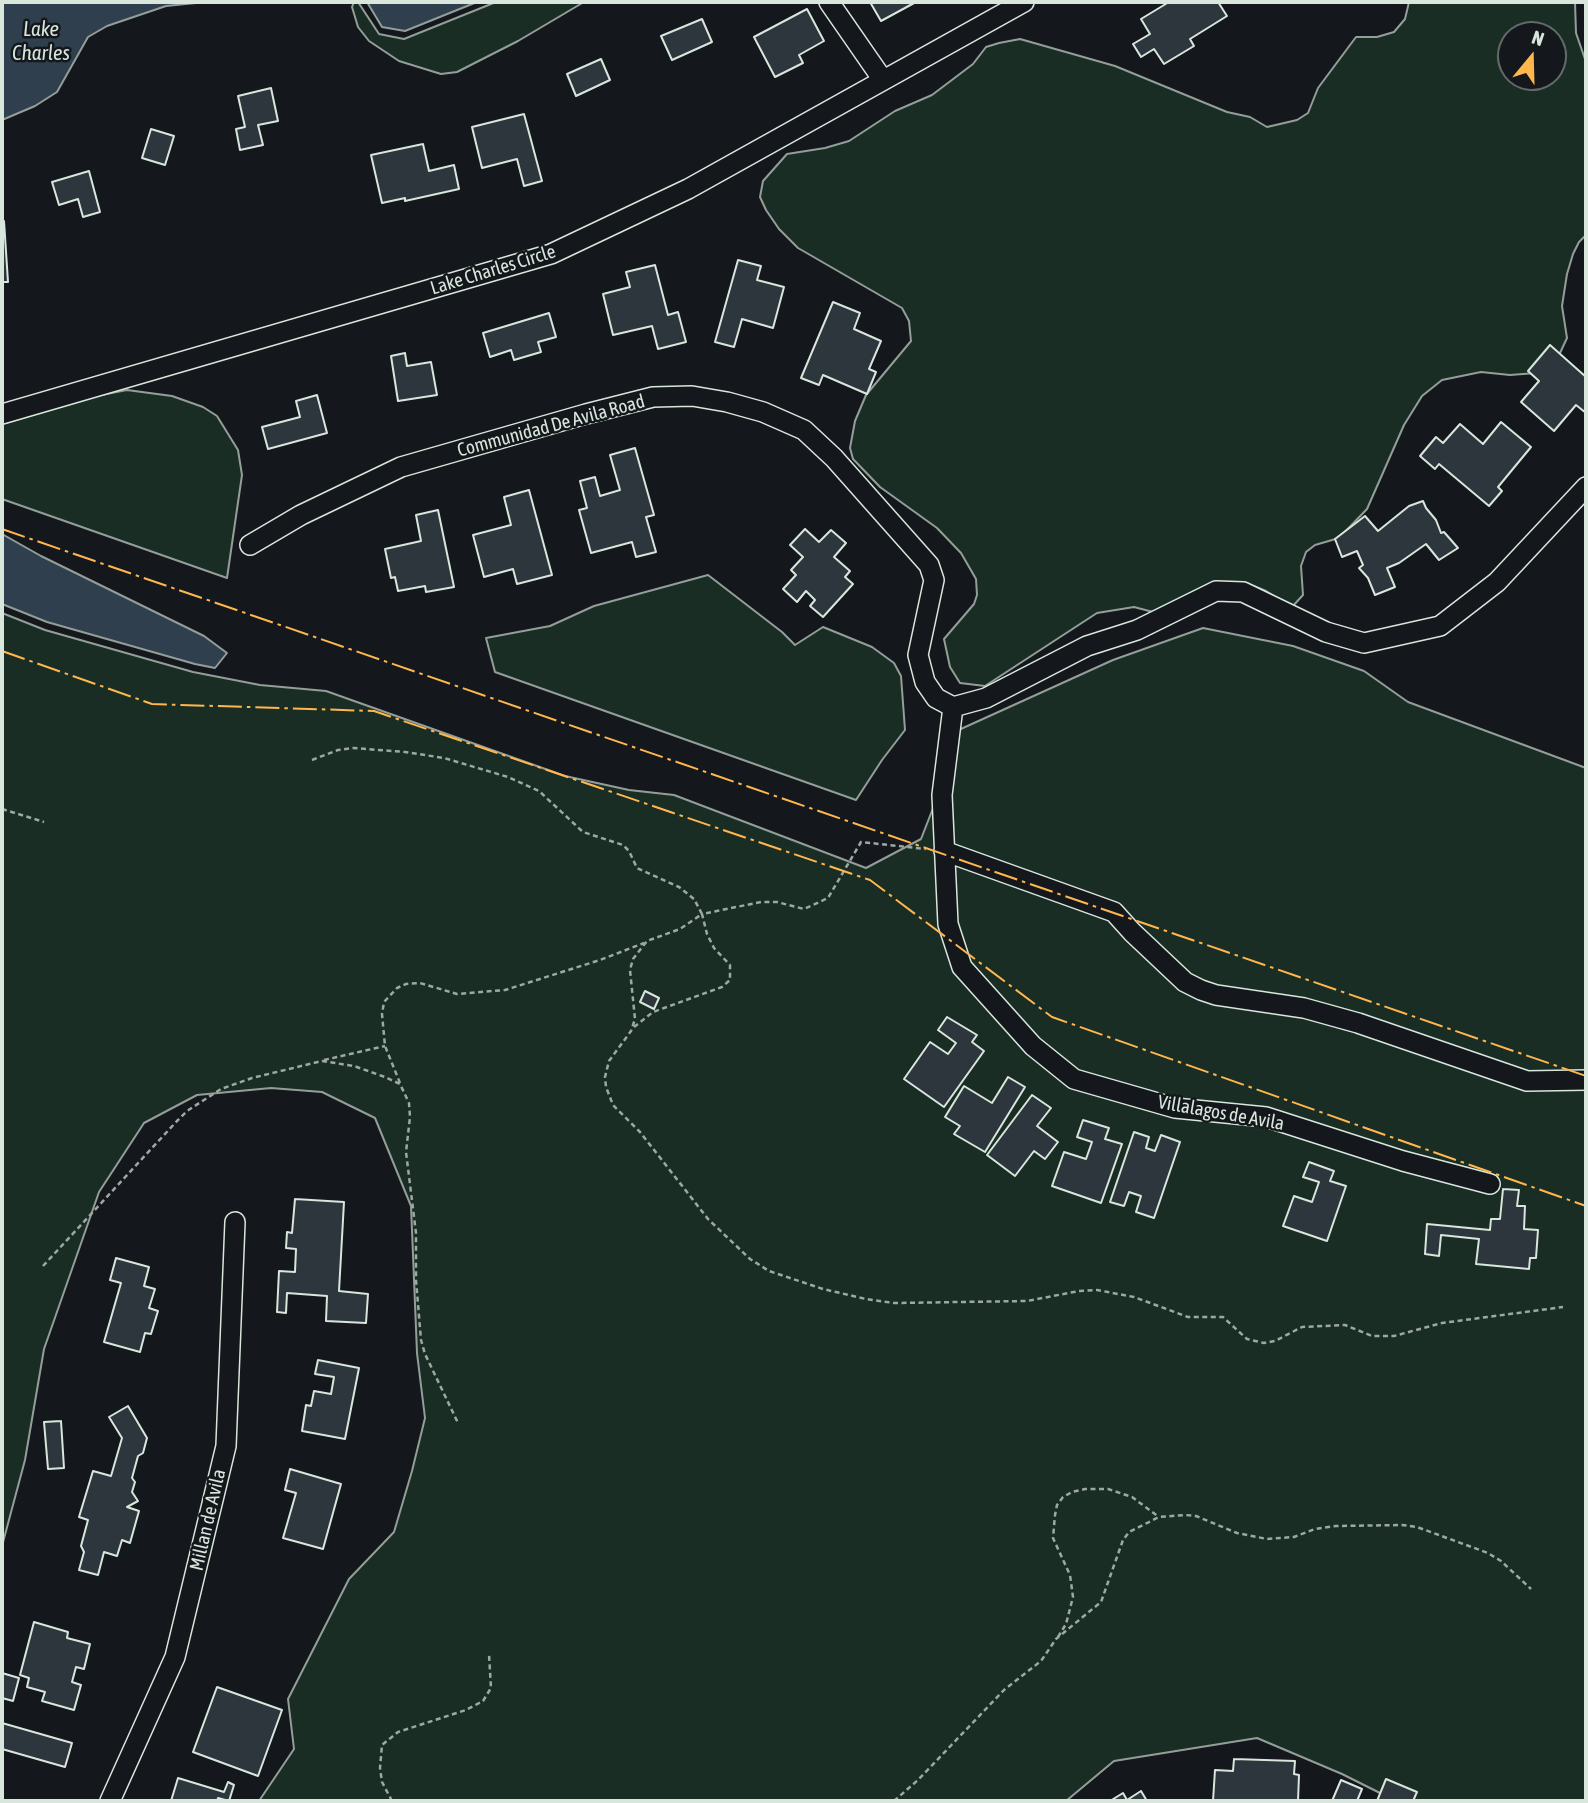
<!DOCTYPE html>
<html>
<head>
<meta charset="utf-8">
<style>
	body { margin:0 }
	#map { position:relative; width:1588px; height:1803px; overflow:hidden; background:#14181c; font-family:"Asap Condensed",sans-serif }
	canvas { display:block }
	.frame { position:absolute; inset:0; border:4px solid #d8e6dc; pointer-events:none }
	.north { position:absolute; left:1497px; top:21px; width:70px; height:70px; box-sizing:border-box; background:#14181c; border:2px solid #626a69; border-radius:50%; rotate:19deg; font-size:19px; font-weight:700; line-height:28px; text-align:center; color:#d8e6dc }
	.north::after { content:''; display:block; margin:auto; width:24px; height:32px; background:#ffb74d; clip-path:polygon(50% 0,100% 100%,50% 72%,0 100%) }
</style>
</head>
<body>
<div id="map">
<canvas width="1588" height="1803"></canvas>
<div class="frame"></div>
<div class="north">N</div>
</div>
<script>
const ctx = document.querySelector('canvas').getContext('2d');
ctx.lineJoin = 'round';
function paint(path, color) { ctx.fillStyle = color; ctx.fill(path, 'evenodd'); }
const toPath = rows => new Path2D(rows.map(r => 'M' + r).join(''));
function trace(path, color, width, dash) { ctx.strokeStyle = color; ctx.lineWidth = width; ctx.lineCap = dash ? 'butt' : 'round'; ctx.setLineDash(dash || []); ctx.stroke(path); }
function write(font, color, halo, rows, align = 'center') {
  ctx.font = font + ' "Asap Condensed",sans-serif'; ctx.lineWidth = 5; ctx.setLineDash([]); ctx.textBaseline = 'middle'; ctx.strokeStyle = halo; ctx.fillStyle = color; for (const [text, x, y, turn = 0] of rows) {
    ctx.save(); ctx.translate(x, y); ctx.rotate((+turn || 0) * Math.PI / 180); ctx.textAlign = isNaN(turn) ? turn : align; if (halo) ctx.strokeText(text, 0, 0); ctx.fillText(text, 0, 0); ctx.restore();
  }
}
const green = toPath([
	[354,2,358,2,379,34,404,39,496,2,584,2,518,41,457,72,441,74,399,61,369,41,358,27,352,7,354,2],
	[1409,2,1575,2,1576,33,1586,62,1586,235,1579,242,1573,254,1567,274,1562,306,1567,338,1560,353,1549,366,1536,373,1510,375,1481,372,1442,380,1422,396,1404,425,1367,509,1339,538,1315,545,1306,552,1301,566,1303,595,1292,607,1266,591,1244,582,1217,582,1153,612,1134,607,1097,613,985,686,960,683,950,667,944,639,974,604,977,595,976,579,961,553,937,528,880,487,853,459,850,448,855,421,866,395,911,341,909,321,902,308,798,248,779,229,766,210,760,197,763,181,787,154,825,148,849,141,895,111,932,95,973,64,986,47,999,43,1020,39,1115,66,1227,112,1250,117,1267,127,1297,120,1308,113,1318,88,1356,37,1377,37,1394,32,1405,19,1409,2],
	[1511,35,1553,35,1553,77,1511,77,1511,35],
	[127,390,172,396,203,407,217,416,238,450,242,475,227,578,2,499,2,424,96,396,127,390],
	[708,575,782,632,795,645,823,627,872,647,894,663,901,676,905,730,882,760,856,800,495,672,486,638,550,626,594,606,708,575],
	[2,613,45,630,193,672,260,685,326,691,565,776,629,790,674,795,866,868,921,839,937,798,952,733,1113,660,1203,628,1293,646,1364,671,1408,702,1586,768,1586,1801,1396,1801,1342,1774,1257,1738,1114,1761,1066,1801,259,1801,294,1749,288,1699,349,1579,394,1532,412,1471,425,1418,417,1353,411,1206,375,1118,322,1092,271,1088,197,1095,144,1123,99,1192,44,1349,25,1460,2,1546,2,613]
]);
const water = toPath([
	[2,2,206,2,166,6,107,26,88,37,57,92,35,106,2,120,2,2],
	[367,2,477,2,405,31,382,27,367,2],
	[2,534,41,556,204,636,227,653,215,668,195,664,47,622,2,604,2,534]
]);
const building = toPath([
	[870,2,916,2,881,21,870,2],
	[1169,2,1218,2,1227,16,1190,39,1194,46,1164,64,1154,49,1141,57,1133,44,1150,34,1141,19,1169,2],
	[807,9,824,41,799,55,803,63,775,77,754,37,807,9],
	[702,19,712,42,672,60,661,36,702,19],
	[601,59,610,80,576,96,567,74,601,59],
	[271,88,278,121,258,125,263,145,240,150,236,129,245,127,238,96,271,88],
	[524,114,542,181,524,186,517,159,482,168,472,127,524,114],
	[151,129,174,136,165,165,142,158,151,129],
	[423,144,429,171,454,165,459,189,405,201,405,198,382,203,371,155,423,144],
	[89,171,100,212,83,217,78,199,59,205,52,182,89,171],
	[2,221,4,221,8,282,2,282,2,221],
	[738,260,761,266,757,280,784,287,773,328,742,319,734,347,715,342,738,260],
	[655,265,668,315,678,312,686,342,658,349,652,326,613,335,603,294,630,287,626,272,655,265],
	[833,302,860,313,854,329,881,341,869,369,876,372,867,394,823,375,819,385,801,378,833,302],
	[549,313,556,337,538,342,541,352,514,360,511,350,490,357,483,333,549,313],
	[1550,345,1586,377,1586,413,1576,405,1554,431,1521,402,1539,381,1528,371,1550,345],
	[405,353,407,366,431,362,437,395,398,401,391,356,405,353],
	[317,395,327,433,268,449,262,427,300,417,296,401,317,395],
	[1501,422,1531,447,1498,487,1502,491,1489,506,1439,464,1435,469,1420,456,1436,437,1443,443,1460,424,1483,444,1501,422],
	[635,448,654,515,646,517,656,552,636,557,632,542,591,553,579,510,587,508,580,481,595,477,600,496,620,490,610,455,635,448],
	[529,490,552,575,517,584,513,569,484,577,473,535,511,525,504,497,529,490],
	[1423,501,1426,508,1436,520,1441,533,1444,532,1458,548,1439,560,1426,544,1399,563,1387,568,1395,587,1375,595,1368,578,1359,568,1363,565,1357,551,1342,557,1335,539,1365,516,1378,531,1409,506,1423,501],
	[438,510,454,587,426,592,425,586,398,591,395,577,391,578,385,549,421,541,416,515,438,510],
	[805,529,819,542,831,530,846,543,834,557,850,571,845,577,853,584,823,617,810,606,815,600,806,591,797,602,783,589,796,575,791,570,803,557,790,545,805,529],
	[645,991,659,998,654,1009,640,1002,645,991],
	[947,1017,977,1035,972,1042,984,1051,944,1107,904,1079,930,1042,948,1054,956,1043,938,1030,947,1017],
	[1008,1077,1025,1087,985,1152,954,1134,960,1126,945,1117,964,1086,992,1103,1008,1077],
	[1032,1095,1051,1108,1037,1126,1058,1142,1045,1159,1034,1151,1015,1176,987,1155,1032,1095],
	[1083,1120,1109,1128,1105,1139,1122,1144,1101,1203,1052,1186,1064,1152,1086,1159,1092,1142,1077,1137,1083,1120],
	[1134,1132,1149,1137,1146,1148,1155,1151,1161,1135,1180,1142,1154,1218,1136,1212,1141,1196,1129,1192,1124,1206,1110,1202,1134,1132],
	[1309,1162,1334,1171,1330,1181,1346,1186,1327,1241,1283,1226,1294,1196,1312,1202,1319,1182,1303,1177,1309,1162],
	[1503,1189,1519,1190,1517,1206,1525,1206,1524,1229,1538,1230,1536,1258,1530,1258,1529,1269,1476,1264,1479,1239,1441,1235,1439,1256,1425,1254,1427,1224,1490,1230,1491,1219,1500,1219,1503,1189],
	[295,1199,344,1202,339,1291,368,1294,366,1323,326,1321,327,1296,287,1293,286,1313,277,1312,279,1271,295,1272,296,1249,286,1248,287,1232,292,1233,295,1199],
	[116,1258,149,1267,144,1286,155,1289,149,1308,158,1311,151,1334,145,1333,140,1352,104,1342,121,1283,110,1280,116,1258],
	[318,1360,359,1368,345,1439,302,1431,306,1405,311,1406,314,1391,331,1394,334,1377,315,1374,318,1360],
	[128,1406,147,1438,143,1453,138,1456,132,1478,135,1482,132,1492,138,1501,127,1507,139,1511,130,1543,122,1540,117,1556,104,1552,98,1575,79,1570,84,1552,81,1546,88,1520,79,1517,93,1471,111,1476,122,1438,109,1417,128,1406],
	[61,1421,64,1468,48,1469,44,1422,61,1421],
	[290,1469,341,1484,323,1549,283,1538,296,1493,285,1490,290,1469],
	[34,1622,68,1632,67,1638,90,1644,84,1669,76,1667,72,1682,81,1685,74,1710,42,1701,45,1692,27,1687,29,1678,20,1675,34,1622],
	[2,1673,19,1678,13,1701,2,1698,2,1673],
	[217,1687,282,1710,258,1776,193,1752,217,1687],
	[2,1723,72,1743,65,1767,2,1749,2,1752,2,1723],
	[1234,1759,1295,1761,1294,1774,1299,1775,1298,1801,1213,1801,1215,1770,1233,1771,1234,1759],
	[178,1778,224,1792,228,1782,234,1785,229,1801,218,1798,217,1801,171,1801,178,1778],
	[1386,1779,1417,1792,1413,1801,1377,1801,1386,1779],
	[1341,1780,1362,1789,1357,1801,1332,1801,1341,1780],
	[1141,1791,1147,1801,1110,1801,1123,1793,1127,1800,1141,1791]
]);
const path = toPath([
	[312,760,338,750,353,748,405,752,444,758,508,777,539,791,583,832,623,845,629,851,637,868,679,887,694,899,702,914,680,929,647,941,633,959,630,970,635,1019,631,1031,609,1061,605,1077,606,1087,613,1105,640,1132,708,1219,750,1259,769,1271,823,1289,866,1299,894,1303,1027,1301,1079,1291,1097,1290,1134,1297,1188,1317,1223,1317,1247,1339,1264,1343,1275,1341,1302,1327,1345,1325,1372,1336,1394,1336,1442,1323,1563,1307],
	[2,809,44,822],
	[634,1027,653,1012,722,987,730,980,730,965,714,948,707,934,702,914,761,902,777,902,804,909,828,898,861,842,926,849],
	[324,1060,385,1046],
	[400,1083,385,1046,382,1014,384,1002,397,988,406,984,420,983,457,994,505,990,600,960,644,943],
	[43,1266,177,1121,187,1111,221,1089,252,1078,322,1061,354,1066,385,1077,400,1084,409,1103,410,1117,406,1152,416,1233,416,1280,421,1340,425,1354,458,1423],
	[1058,1637,1066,1624,1073,1597,1070,1575,1053,1538,1055,1515,1057,1505,1063,1497,1072,1492,1085,1489,1108,1489,1132,1497,1159,1517],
	[392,1801,382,1782,380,1768,382,1745,398,1732,466,1710,483,1701,491,1688,489,1654],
	[894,1801,918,1780,1004,1690,1041,1661,1056,1639,1101,1602,1123,1540,1129,1532,1159,1517,1185,1515,1196,1516,1237,1533,1267,1539,1294,1537,1315,1529,1336,1526,1402,1525,1417,1527,1488,1553,1501,1561,1531,1589]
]);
const minor = toPath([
	[829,2,883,80],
	[2,414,551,254,688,189,1024,2],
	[250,545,301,515,401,467,586,414,653,397,692,396,727,402,763,412,804,430,834,458,929,565,934,580,918,655,925,682,936,698,953,707,986,698,1087,646,1137,630,1216,591,1243,592,1326,632,1364,643,1440,626,1497,582,1586,487],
	[953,707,942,795,948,924,962,967,1033,1046,1074,1079,1175,1108,1266,1117,1403,1161,1490,1184],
	[944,851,1114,912,1132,932,1185,982,1201,990,1216,995,1304,1008,1358,1023,1527,1081,1586,1080],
	[110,1801,175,1657,226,1446,235,1222]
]);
const power = toPath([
	[2,529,1586,1076],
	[2,651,152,704,374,711,870,880,1052,1017,1586,1206]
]);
const streetNames = [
	["Lake Charles Circle",493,270,-17],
	["Communidad De Avila Road",551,426,-15],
	["Villalagos de Avila",1221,1113,10],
	["Millan de Avila",208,1520,-77]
];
const waterNames = [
	["Lake",41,29],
	["Charles",41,53]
];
paint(green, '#1a2d24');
trace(green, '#939e99', 2);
paint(water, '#2f3f4d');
trace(water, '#939e99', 2);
paint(building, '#2c363c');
trace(building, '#d8e6dc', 2);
trace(minor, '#d8e6dc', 22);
trace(path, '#9da8a2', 2.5, [5, 3.5]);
trace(minor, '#14181c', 19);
trace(power, '#ffb74d', 2, [24, 5, 3.5, 5]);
write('19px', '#d8e6dc', '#14181c', streetNames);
write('italic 21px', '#d8e6dc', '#14181c', waterNames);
</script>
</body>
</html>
